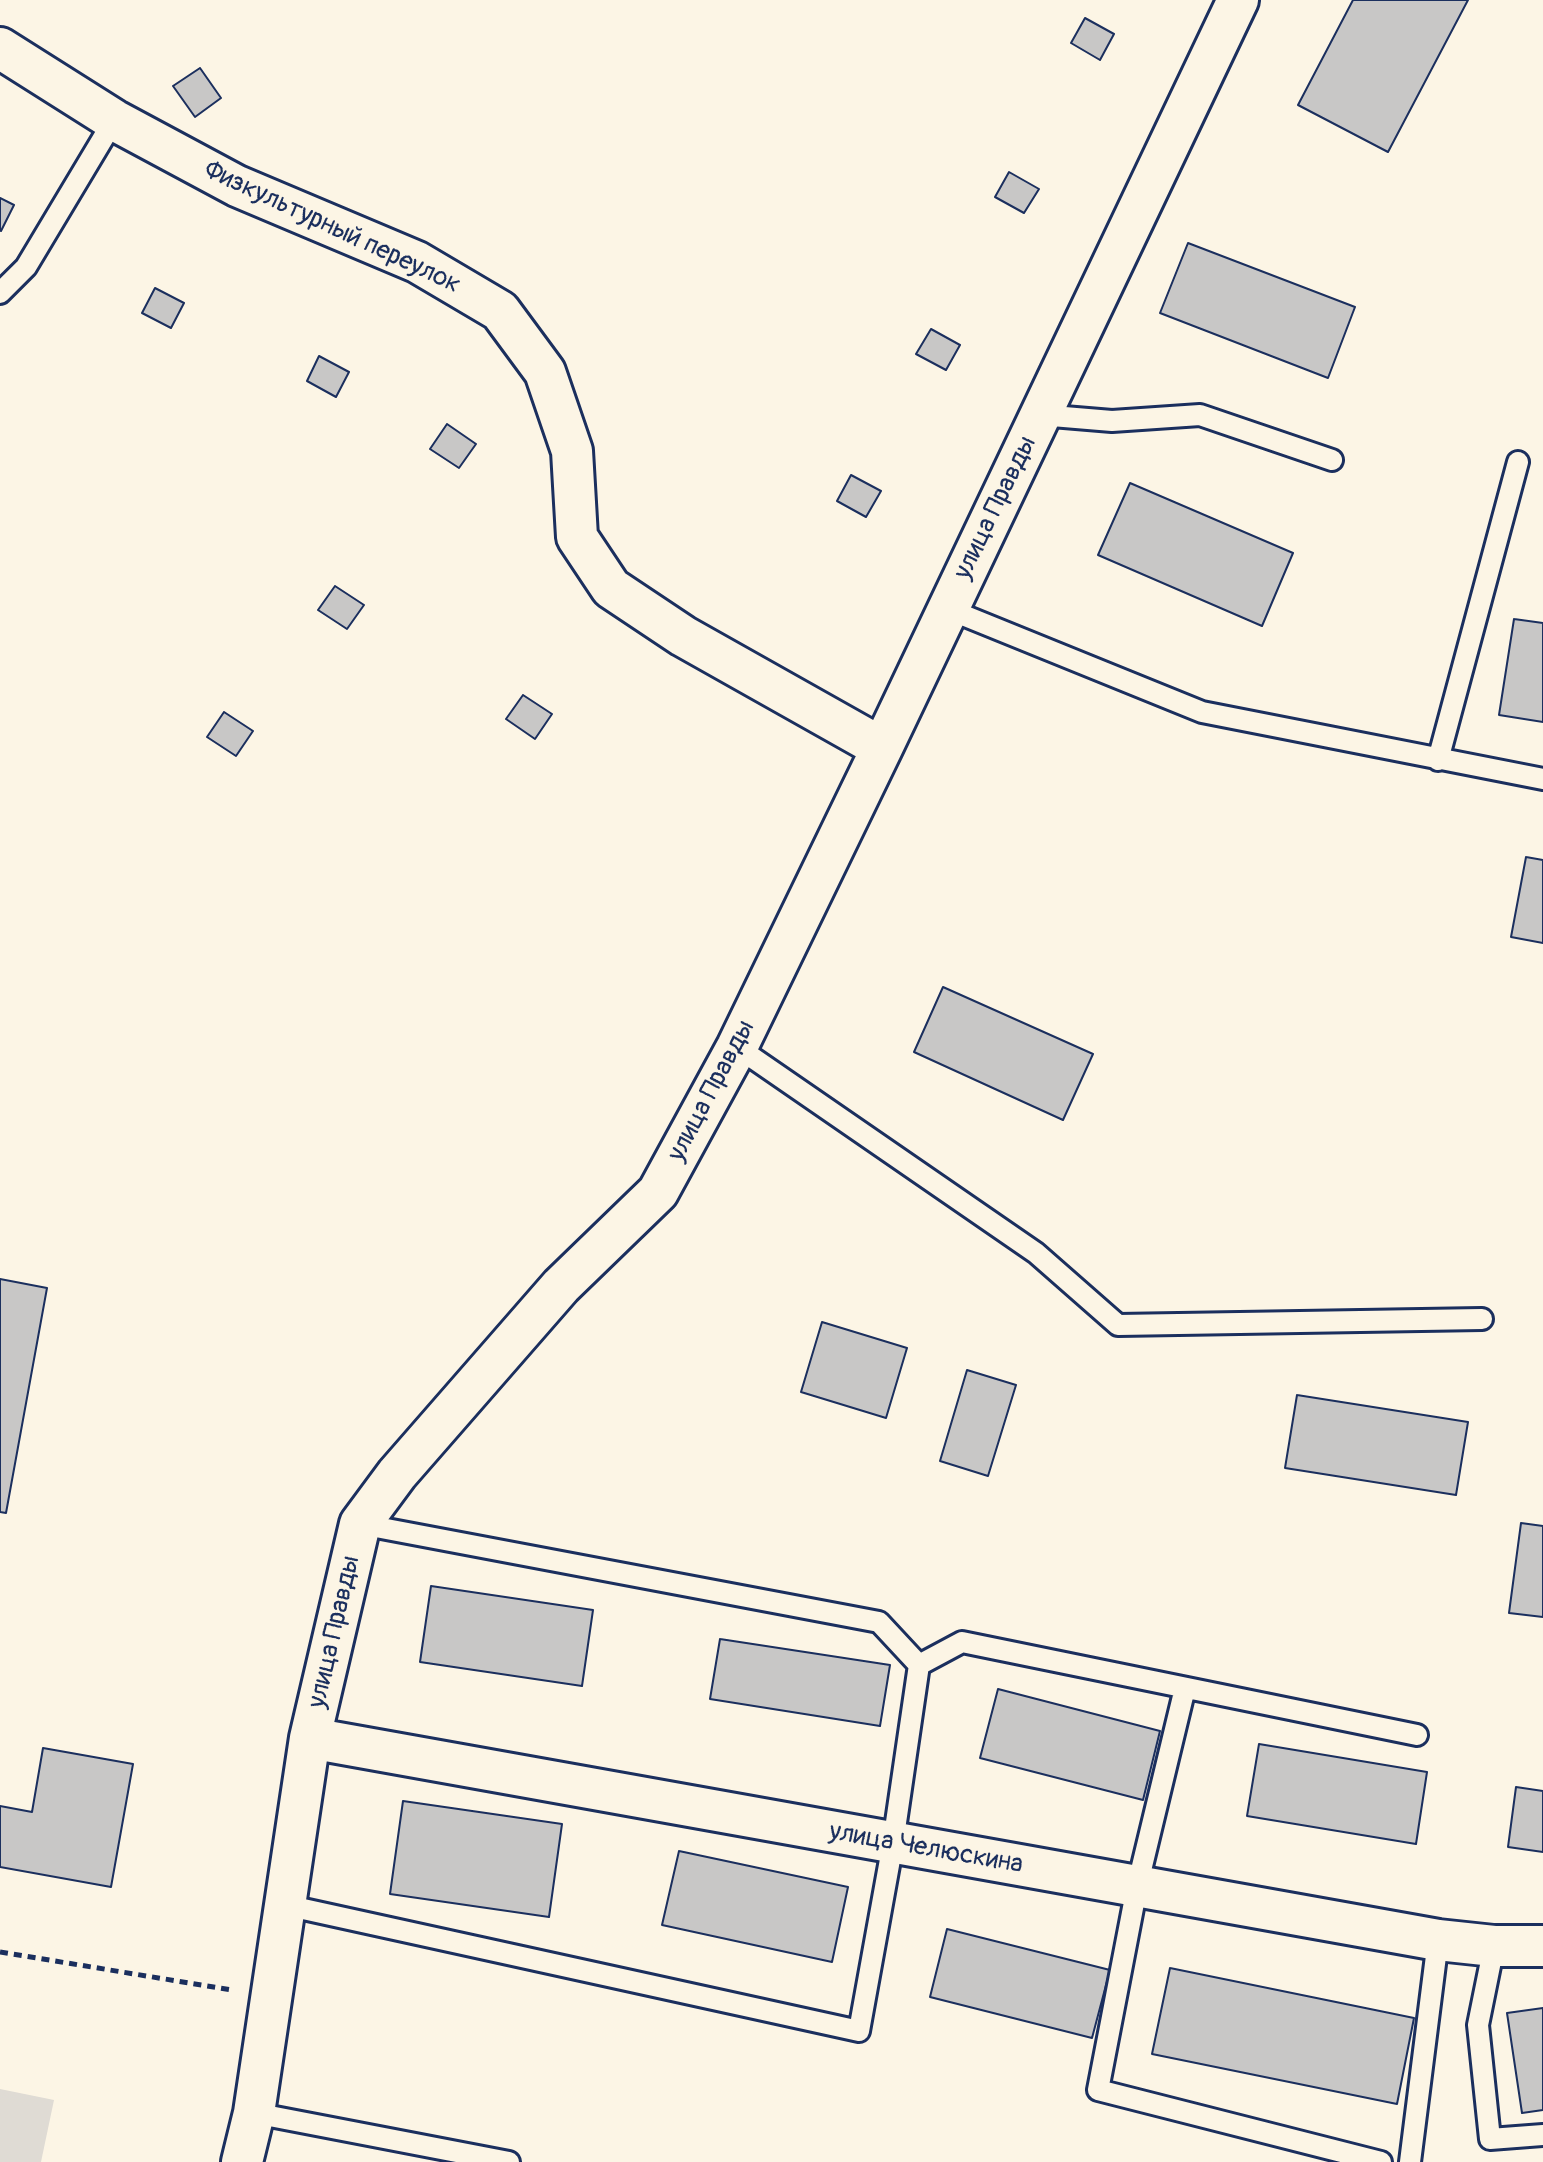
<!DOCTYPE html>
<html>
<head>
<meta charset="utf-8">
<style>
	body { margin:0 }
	canvas { display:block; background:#fcf5e5 }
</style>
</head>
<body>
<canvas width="1543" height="2162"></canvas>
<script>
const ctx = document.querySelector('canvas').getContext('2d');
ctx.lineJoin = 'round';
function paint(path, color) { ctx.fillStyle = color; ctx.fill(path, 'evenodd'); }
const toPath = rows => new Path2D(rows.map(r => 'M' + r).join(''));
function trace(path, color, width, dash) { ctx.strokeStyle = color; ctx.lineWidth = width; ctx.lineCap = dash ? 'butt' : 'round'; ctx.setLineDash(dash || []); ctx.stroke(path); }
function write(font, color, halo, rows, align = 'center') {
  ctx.font = font + ' Pangolin,sans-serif'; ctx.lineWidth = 6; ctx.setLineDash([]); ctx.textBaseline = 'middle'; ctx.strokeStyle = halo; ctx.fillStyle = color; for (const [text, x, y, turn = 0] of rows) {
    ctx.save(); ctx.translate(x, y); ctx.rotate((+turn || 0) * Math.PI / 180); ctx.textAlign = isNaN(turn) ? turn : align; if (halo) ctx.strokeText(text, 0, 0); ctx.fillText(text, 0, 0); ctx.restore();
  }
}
const green = toPath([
	[0,2089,54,2100,41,2162,0,2162]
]);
const building = toPath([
	[1353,0,1468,0,1388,152,1298,105,1353,0],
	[1085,18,1114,34,1100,60,1071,43,1085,18],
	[200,68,221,98,195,117,173,86,200,68],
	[1009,172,1039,189,1024,213,995,197,1009,172],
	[0,198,14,205,1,231,0,230,0,198],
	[1188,243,1355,307,1328,378,1160,313,1188,243],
	[155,288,184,303,171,328,142,313,155,288],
	[931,329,960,345,946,370,916,354,931,329],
	[319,356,349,372,336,397,307,381,319,356],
	[447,424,476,444,459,468,430,449,447,424],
	[851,475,881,491,866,517,837,501,851,475],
	[1130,483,1293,553,1262,626,1098,555,1130,483],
	[335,586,364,605,347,629,318,610,335,586],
	[1514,619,1543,623,1543,722,1499,715,1514,619],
	[523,695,552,714,535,739,506,719,523,695],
	[224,712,253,731,236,756,207,737,224,712],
	[1526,857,1543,860,1543,943,1511,937,1526,857],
	[943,987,1093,1054,1063,1120,914,1052,943,987],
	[0,1279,47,1288,6,1513,0,1512,0,1279],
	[822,1322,907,1348,886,1418,801,1392,822,1322],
	[967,1370,1016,1385,988,1476,940,1461,967,1370],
	[1297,1395,1468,1422,1456,1495,1285,1468,1297,1395],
	[1521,1523,1543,1526,1543,1617,1509,1613,1521,1523],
	[431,1586,593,1610,582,1686,420,1662,431,1586],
	[720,1639,890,1665,880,1726,710,1699,720,1639],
	[998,1689,1160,1731,1143,1800,980,1758,998,1689],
	[1259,1744,1427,1772,1416,1844,1247,1816,1259,1744],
	[43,1748,133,1764,111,1887,0,1867,0,1806,32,1812,43,1748],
	[1516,1787,1543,1791,1543,1852,1508,1847,1516,1787],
	[403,1801,562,1824,549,1917,390,1894,403,1801],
	[679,1851,848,1887,832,1962,662,1925,679,1851],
	[947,1929,1110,1970,1092,2038,930,1997,947,1929],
	[1170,1968,1414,2018,1397,2104,1152,2054,1170,1968],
	[1543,2008,1543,2110,1522,2113,1507,2013,1543,2008]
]);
const path = toPath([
	[0,1952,232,1990]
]);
const lane = toPath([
	[0,293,26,267,114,120],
	[1040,415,1112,421,1200,415,1332,460],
	[948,609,1202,712,1543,779],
	[1438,760,1518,462],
	[737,1047,1036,1253,1118,1325,1482,1319],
	[919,1665,962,1642,1417,1735],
	[1185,1688,1137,1887,1098,2090,1381,2162],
	[285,1905,859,2031,893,1843,919,1665,879,1622,360,1524],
	[1494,1946,1478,2025,1490,2139,1543,2135],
	[254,2113,509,2162],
	[1410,2162,1438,1940]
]);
const street = toPath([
	[0,48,114,120,237,186,417,262,500,311,545,372,572,451,577,537,611,588,683,636,882,748],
	[310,1738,1438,1940,1494,1946,1543,1946],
	[242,2162,254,2113,310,1738,360,1524,397,1474,561,1286,658,1192,737,1047,882,748,1238,0]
]);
const streetNames = [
	["Физкультурный переулок",332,228,25],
	["улица Правды",996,508,-64],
	["улица Правды",712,1091,-62],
	["улица Правды",335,1632,-77],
	["улица Челюскина",926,1849,10]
];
paint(green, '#dfdbd4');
paint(building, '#c8c7c6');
trace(building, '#1b2f5e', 2);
trace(lane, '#1b2f5e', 26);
trace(street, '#1b2f5e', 46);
trace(path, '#1b2f5e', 5, [8, 6]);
trace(lane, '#fcf5e5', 20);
trace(street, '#fcf5e5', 40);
write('26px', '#1b2f5e', '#fcf5e5', streetNames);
</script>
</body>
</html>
